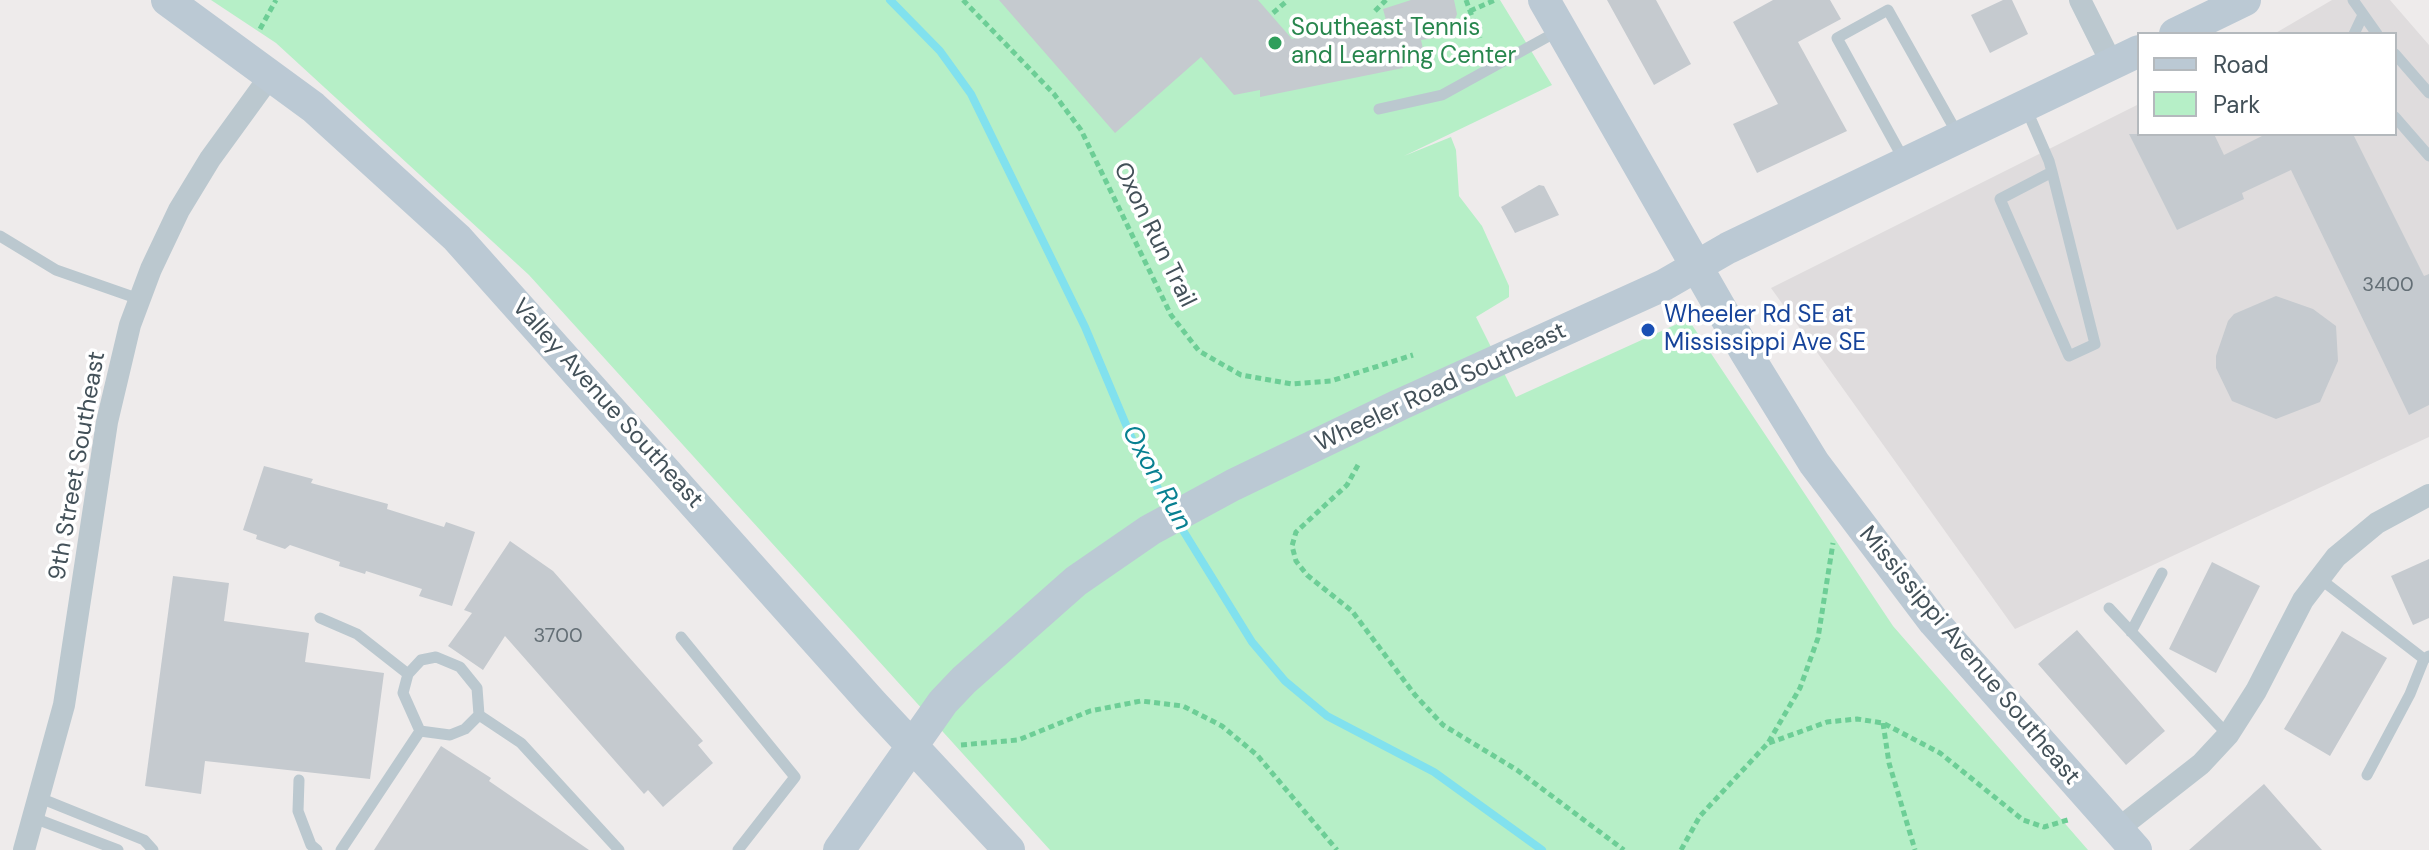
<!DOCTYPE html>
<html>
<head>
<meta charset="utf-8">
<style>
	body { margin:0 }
	#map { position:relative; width:2429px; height:850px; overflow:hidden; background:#eeebeb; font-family:"DM Sans",sans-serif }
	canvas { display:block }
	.legend { position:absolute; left:2137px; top:32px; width:260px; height:104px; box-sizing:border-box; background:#fff; border:2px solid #b4b9bd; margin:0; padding:10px 14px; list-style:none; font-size:24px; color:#435159 }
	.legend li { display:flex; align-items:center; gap:16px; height:40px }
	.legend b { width:40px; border:2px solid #b4b9bd }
</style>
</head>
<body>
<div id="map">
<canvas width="2429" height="850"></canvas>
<ul class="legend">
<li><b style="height:10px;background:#bbc9d4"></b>Road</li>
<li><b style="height:22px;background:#b6efc7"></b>Park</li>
</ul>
</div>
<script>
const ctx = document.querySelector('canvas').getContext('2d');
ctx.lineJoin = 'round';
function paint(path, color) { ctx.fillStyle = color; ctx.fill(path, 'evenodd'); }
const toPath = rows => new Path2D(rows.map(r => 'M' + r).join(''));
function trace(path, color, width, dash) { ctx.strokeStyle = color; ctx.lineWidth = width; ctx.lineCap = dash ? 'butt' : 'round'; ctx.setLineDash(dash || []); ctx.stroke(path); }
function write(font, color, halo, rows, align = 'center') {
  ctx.font = font + ' "DM Sans",sans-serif'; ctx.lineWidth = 7; ctx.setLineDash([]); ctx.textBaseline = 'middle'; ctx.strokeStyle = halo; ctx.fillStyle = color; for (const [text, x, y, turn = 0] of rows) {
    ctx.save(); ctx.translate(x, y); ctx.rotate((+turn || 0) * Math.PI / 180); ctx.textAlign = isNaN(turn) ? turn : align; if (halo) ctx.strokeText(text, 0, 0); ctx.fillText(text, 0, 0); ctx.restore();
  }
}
const education = toPath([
	[2332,0,2390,0,2429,45,2429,437,2015,629,1771,288,2139,104,2139,134,2395,134,2395,34,2274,34]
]);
const green = toPath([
	[211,0,1500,0,1552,85,1404,156,1451,137,1456,150,1459,196,1482,226,1509,286,1509,297,1476,317,1516,397,1688,319,1893,626,2088,850,1050,850,529,275,276,43]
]);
const stream = toPath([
	[890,0,940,51,971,94,1085,327,1140,458,1172,512],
	[1179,524,1252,642,1285,681,1327,716,1434,772,1542,850]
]);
const building = toPath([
	[999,0,1258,0,1292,39,1386,20,1383,9,1411,0,1454,0,1457,14,1451,30,1441,37,1421,40,1425,58,1402,62,1403,68,1260,97,1260,90,1234,95,1201,57,1115,133],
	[1607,0,1656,0,1691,64,1654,85],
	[1773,0,1830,0,1841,19,1798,42,1847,131,1757,173,1733,124,1778,104,1733,22],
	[2003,0,2012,0,2028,34,1990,53,1971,15],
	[2129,134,2214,134,2224,155,2266,134,2353,134,2424,276,2429,274,2429,405,2409,415,2291,170,2242,193,2244,199,2177,230],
	[1539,185,1544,186,1559,215,1515,233,1501,207],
	[2276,296,2313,309,2336,326,2338,361,2320,402,2276,419,2232,401,2216,368,2216,356,2228,321,2234,314],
	[264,466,313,479,311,483,388,504,387,509,444,527,446,522,475,532,452,606,419,596,422,589,366,571,365,574,339,566,340,562,290,545,285,549,256,539,257,535,243,530],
	[510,541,553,571,703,741,698,745,713,763,663,807,648,790,644,794,505,636,483,670,448,646,472,613,464,610],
	[2429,559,2429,618,2413,625,2391,576],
	[2212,562,2260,586,2216,673,2169,649],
	[173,576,229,583,224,621,309,633,305,662,384,673,370,779,205,761,201,794,145,786],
	[2077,630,2165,731,2126,765,2038,664],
	[2342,631,2387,658,2330,756,2284,729],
	[441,746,491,778,489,781,589,850,374,850],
	[2264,784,2322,850,2189,850]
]);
const path = toPath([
	[963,0,1054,94,1081,130,1171,315,1199,351,1241,375,1292,384,1331,381,1413,355],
	[1466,0,1480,38],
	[1375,11,1386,0],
	[1470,11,1495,0],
	[1273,13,1288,0],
	[260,29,276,0],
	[1358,465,1347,485,1296,532,1292,546,1296,561,1307,575,1352,611,1415,695,1443,725,1517,770,1624,850],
	[1883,723,1889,763,1915,850],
	[1769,743,1827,722,1857,719,1883,723,1940,753,2023,820,2044,827,2071,819],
	[961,745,1018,740,1090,711,1141,701,1183,706,1222,726,1257,755,1337,850],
	[1681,850,1700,816,1768,743,1800,688,1818,638,1833,543]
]);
const lane = toPath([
	[2353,0,2377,34],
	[2354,34,2362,17],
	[2395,54,2429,93],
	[2025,106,2049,161,2052,172,2095,344,2069,356,2000,199,2052,172],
	[1379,109,1442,95,1558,31],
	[2395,117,2429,156],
	[1904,160,1837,38,1888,10,1957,133],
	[0,236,56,270,139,299],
	[2319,578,2424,659,2429,656],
	[2109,608,2228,735],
	[320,618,357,634,408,674,421,660,436,657,460,667,477,688,479,715,521,743,619,850],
	[2131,632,2162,573],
	[681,637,795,777,738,850],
	[408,674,403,693,420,731],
	[2367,775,2410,694,2424,659],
	[299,780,298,811,311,845,317,850],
	[40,798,144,840,153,850],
	[34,818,118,850],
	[341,850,420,731,450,735,465,729,479,715]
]);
const street = toPath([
	[2080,0,2112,64],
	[2118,829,2201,764,2228,735,2256,691,2303,600,2336,557,2377,523,2429,495],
	[24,850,64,705,107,422,130,325,151,269,179,210,210,159,271,75]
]);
const secondary = toPath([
	[167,0,313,107,457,238,872,703,1009,850],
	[1544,0,1745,351,1814,463,1934,622,2136,850],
	[2175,34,2245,0],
	[839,850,943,702,964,680,1076,581,1150,530,1233,485,1399,405,1664,285,1728,248,2139,51]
]);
const markers = [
	[1275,43,8,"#2e9e5b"],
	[1648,330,8,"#1a4fb4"]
];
const numberNames = [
	["3400",2388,286],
	["3700",558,637]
];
const leisureNames = [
	["Southeast Tennis",1291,29],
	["and Learning Center",1291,57]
];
const streetNames = [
	["Oxon Run Trail",1154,235,64],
	["Wheeler Road Southeast",1441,388,-25],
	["Valley Avenue Southeast",607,404,48],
	["9th Street Southeast",78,466,-80],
	["Mississippi Avenue Southeast",1969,656,50]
];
const transitNames = [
	["Wheeler Rd SE at",1664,316],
	["Mississippi Ave SE",1664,344]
];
const waterNames = [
	["Oxon Run",1156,478,61]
];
paint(education, '#dfdcdd');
paint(green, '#b6efc7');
trace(stream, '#81e1ee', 8);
paint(building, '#c5cacf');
trace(path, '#6dce96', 5, [6, 4]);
trace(lane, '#bbc8cf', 11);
trace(street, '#bbc8cf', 22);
trace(secondary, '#bbc9d4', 32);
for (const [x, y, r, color] of markers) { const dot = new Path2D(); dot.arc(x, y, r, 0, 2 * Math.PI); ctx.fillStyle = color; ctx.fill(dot); trace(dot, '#fff', 3); }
write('20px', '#646f76', null, numberNames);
write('24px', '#27864d', '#fff', leisureNames, 'left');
write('24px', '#435159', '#fff', streetNames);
write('24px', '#164399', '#fff', transitNames, 'left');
write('italic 26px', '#088091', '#fff', waterNames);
</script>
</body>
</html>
